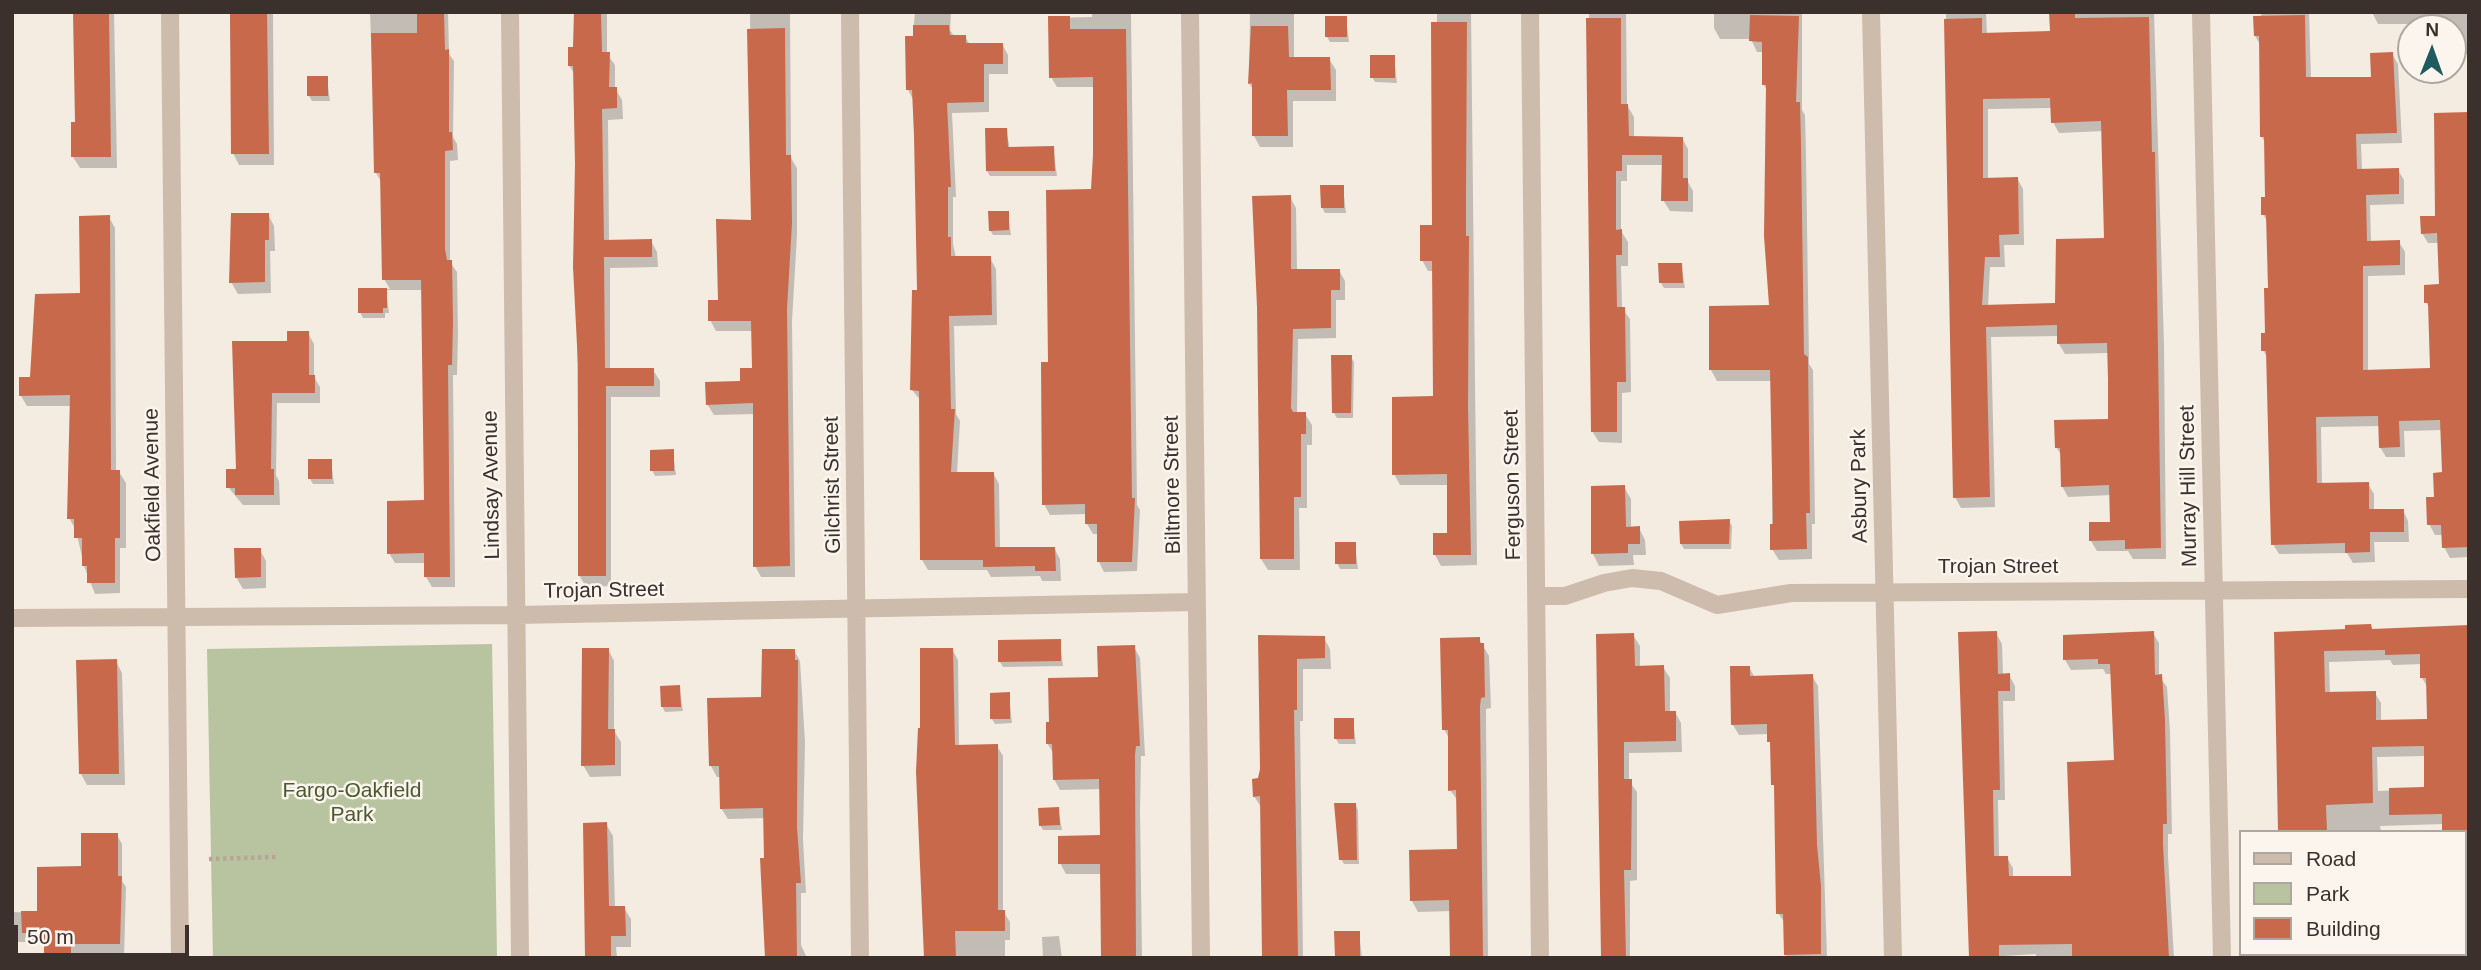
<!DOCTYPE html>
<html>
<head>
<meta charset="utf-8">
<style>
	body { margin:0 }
	#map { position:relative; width:2481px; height:970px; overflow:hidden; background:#f4ebe1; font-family:Arial,sans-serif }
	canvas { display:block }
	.frame { position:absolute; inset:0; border:14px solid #3b302b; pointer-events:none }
	.legend { position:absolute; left:2239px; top:830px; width:228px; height:126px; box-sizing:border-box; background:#fbf5ee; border:2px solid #aea6a0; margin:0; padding:9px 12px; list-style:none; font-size:21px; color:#3b302b }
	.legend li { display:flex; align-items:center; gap:14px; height:35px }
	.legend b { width:35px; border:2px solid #aea6a0 }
	.north { position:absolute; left:2397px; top:14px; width:70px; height:70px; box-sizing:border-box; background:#fbf5ee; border:2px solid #aea6a0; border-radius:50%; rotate:1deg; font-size:19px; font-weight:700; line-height:28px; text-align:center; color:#3b302b }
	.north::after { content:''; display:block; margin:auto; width:24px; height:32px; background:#1f5a5e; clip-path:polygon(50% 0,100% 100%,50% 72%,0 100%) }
	.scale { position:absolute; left:14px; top:925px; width:175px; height:32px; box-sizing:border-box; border:4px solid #3b302b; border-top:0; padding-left:9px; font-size:21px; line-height:24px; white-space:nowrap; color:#3b302b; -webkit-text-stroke:5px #fbf5ee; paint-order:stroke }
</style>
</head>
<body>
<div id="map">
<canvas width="2481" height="970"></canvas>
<div class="frame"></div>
<ul class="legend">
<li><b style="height:9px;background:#cdbbac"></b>Road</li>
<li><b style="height:19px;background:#b8c4a0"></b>Park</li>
<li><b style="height:19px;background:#c8694b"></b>Building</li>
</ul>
<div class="north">N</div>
<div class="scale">50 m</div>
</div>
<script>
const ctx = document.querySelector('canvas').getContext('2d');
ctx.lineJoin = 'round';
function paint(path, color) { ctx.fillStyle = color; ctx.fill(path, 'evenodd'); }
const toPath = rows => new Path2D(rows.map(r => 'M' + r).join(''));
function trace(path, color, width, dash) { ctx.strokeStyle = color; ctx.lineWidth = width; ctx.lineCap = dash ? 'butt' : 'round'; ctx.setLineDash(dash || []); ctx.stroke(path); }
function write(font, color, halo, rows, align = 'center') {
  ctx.font = font + ' Arial,sans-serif'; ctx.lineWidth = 5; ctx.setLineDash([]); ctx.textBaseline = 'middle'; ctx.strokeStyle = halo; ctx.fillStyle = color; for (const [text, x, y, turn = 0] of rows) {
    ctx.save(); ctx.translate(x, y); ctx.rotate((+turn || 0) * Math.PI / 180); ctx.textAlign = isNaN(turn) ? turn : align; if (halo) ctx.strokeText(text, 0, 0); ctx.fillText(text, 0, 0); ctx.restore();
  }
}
const green = toPath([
	[492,644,497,958,213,958,207,649]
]);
const shadow = toPath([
	[75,12,114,12,117,168,80,168,73,157,77,124],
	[230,12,273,14,274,165,239,165,233,153],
	[370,12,448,12,449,54,454,61,453,137,457,144,458,160,450,161,450,262,457,272,458,334,457,375,453,375,455,587,432,587,426,577,426,563,395,563,389,553,426,502,423,290,386,290,389,313,385,313,385,318,363,318,360,312,360,290,390,289,384,279,382,183,376,173],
	[575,12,607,12,607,54,615,65,615,88,622,100,623,119,608,120,609,242,651,241,657,252,658,267,610,268,610,370,653,370,660,381,660,397,611,397,611,586,586,587,579,575,575,75,569,65,574,49],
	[750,12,790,12,791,158,797,168,797,235,792,321,795,577,761,577,755,566,755,414,714,415,707,404,742,383,754,370,753,331,716,331,710,320,753,221],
	[915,12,951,12,950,30,954,36,965,36,970,45,1002,44,1008,55,1008,74,989,74,989,112,952,113,956,197,953,197,953,244,956,258,990,258,996,269,997,325,954,326,956,414,960,421,957,473,993,473,999,484,1000,549,1054,548,1060,559,1061,581,1042,581,1040,576,991,577,987,570,928,570,922,560,921,401,912,390,918,292,914,101,908,90],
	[1092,12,1131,12,1137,505,1140,510,1137,571,1104,572,1099,562,1098,534,1093,534,1087,524,1087,514,1050,515,1044,504,1050,364,1093,191,1094,87,1057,87,1051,77,1049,18,1092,17],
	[1250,12,1294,12,1294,59,1329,59,1336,70,1336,101,1293,101,1293,147,1260,147,1254,136,1254,91,1249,83],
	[1437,12,1471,12,1477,565,1441,566,1435,555,1449,535,1449,485,1400,485,1394,474,1435,398,1434,271,1428,271,1422,260,1434,227],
	[1589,12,1626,12,1627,105,1634,117,1634,138,1682,138,1688,149,1688,182,1693,191,1693,212,1670,211,1663,200,1664,165,1627,165,1627,181,1621,181,1621,231,1628,242,1628,266,1621,266,1622,308,1630,319,1631,392,1622,393,1622,443,1599,442,1592,431],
	[1714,12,1802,12,1802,110,1805,115,1806,155,1809,364,1813,370,1815,524,1812,524,1812,559,1779,560,1772,549,1772,381,1717,381,1711,370,1771,307,1768,92,1764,85,1764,52,1757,52,1751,39,1720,39,1714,28],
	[1946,12,1986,12,1987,35,2051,33,2051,12,2154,12,2164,345,2166,559,2133,559,2128,551,2097,551,2091,541,2112,523,2111,495,2068,497,2062,486,2062,456,2056,447,2110,421,2109,353,2065,354,2059,344,2059,336,1991,337,1995,507,1961,508,1955,497],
	[2052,108,2053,122,2059,133,2103,131,2106,239,2057,305,1988,306,1990,267,2005,267,2004,245,2024,245,2023,189,2017,178,1988,179,1988,109],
	[2262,12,2309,12,2311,79,2373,78,2392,54,2398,64,2402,143,2361,144,2362,171,2398,170,2404,180,2404,204,2370,205,2371,243,2399,242,2405,252,2405,275,2368,276,2368,371,2432,370,2430,309,2426,302,2441,286,2439,243,2428,243,2422,233,2437,217,2469,114,2469,557,2450,558,2444,547,2443,535,2435,535,2429,524,2444,474,2442,430,2404,431,2405,457,2386,457,2380,447,2380,426,2321,427,2322,485,2368,484,2374,494,2374,511,2403,510,2408,521,2409,542,2374,542,2375,562,2353,563,2347,553,2279,554,2273,544,2268,359,2263,350,2269,290,2268,223,2263,214,2267,198,2266,144,2262,137,2261,46,2255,36],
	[2372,12,2469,12,2469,54,2453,54,2453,28,2418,28,2418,24,2378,24],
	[1346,18,1349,42,1330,42,1327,37],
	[1394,57,1397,83,1375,82,1372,77],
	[327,78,330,101,312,101,309,96],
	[1006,130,1010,149,1053,148,1057,176,990,176,987,171],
	[1343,186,1346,213,1325,213,1322,207],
	[1290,197,1296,208,1297,271,1339,270,1345,281,1345,300,1336,300,1336,338,1298,339,1297,414,1305,414,1312,425,1312,445,1307,445,1307,508,1299,508,1300,570,1268,570,1261,559],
	[1008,213,1011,235,993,235,990,230],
	[268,214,274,226,275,251,270,251,271,293,238,294,231,282],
	[109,217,115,228,116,472,119,472,126,483,126,548,120,548,120,593,95,594,84,566,76,530,69,518,72,406,27,406,21,396,82,295],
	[1681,264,1685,288,1664,288,1661,283],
	[308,333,314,344,314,377,320,387,320,403,277,403,276,475,279,481,280,505,243,505,228,487,289,342],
	[1351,357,1354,362,1353,418,1337,418,1334,413],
	[673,451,676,475,655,476,652,470],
	[331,461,334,484,313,484,310,479],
	[1624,487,1631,499,1631,528,1639,528,1645,540,1646,555,1633,555,1634,565,1599,566,1593,554],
	[1729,521,1732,526,1731,549,1684,549,1681,544],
	[1355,544,1358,569,1340,569,1337,563],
	[260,550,266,561,266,588,243,589,236,577],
	[2370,626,2374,631,2469,627,2469,958,2425,958,2425,954,2465,954,2465,832,2444,824,2380,826,2381,832,2280,832,2276,634,2347,631],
	[2390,660,2393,665,2422,664,2422,678,2428,688,2429,721,2381,722,2381,703,2375,693,2330,694,2329,662],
	[2426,756,2426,789,2378,791,2377,757],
	[1996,633,2002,644,2003,675,2009,675,2015,686,2015,701,2003,701,2005,800,1998,800,1999,858,2007,858,2013,868,2013,878,2073,877,2116,762,2112,674,2106,674,2103,669,2071,670,2065,660,2153,633,2159,643,2159,676,2167,687,2170,732,2172,834,2168,834,2168,856,2174,958,2036,958,2036,954,1972,958],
	[1633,635,1640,646,1640,667,1663,667,1670,678,1670,712,1675,712,1681,723,1682,752,1629,753,1629,781,1637,792,1637,880,1630,881,1630,958,1603,958,1599,828,1597,636],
	[1260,637,1324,638,1330,649,1331,669,1303,669,1303,721,1300,721,1303,958,1263,958,1261,807,1254,796,1262,770],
	[1479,639,1489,656,1491,708,1486,709,1486,718,1488,958,1452,958,1451,911,1418,912,1412,901,1459,851,1458,801,1450,790,1450,740,1444,729],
	[1060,641,1063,666,1003,667,1000,662],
	[1134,647,1140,658,1145,756,1141,756,1140,810,1142,958,1103,958,1102,874,1066,874,1060,863,1102,837,1101,789,1060,790,1054,779,1054,754,1047,743,1100,679],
	[608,649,614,661,614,731,621,742,621,776,590,777,583,765],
	[952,649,958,660,959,747,997,746,1003,756,1003,911,1010,922,1010,940,1005,940,1005,958,925,958],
	[794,650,800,661,805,742,803,839,806,893,801,893,801,945,807,958,766,958,765,818,728,819,721,808,721,777,717,777,711,766,708,700,763,699],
	[116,661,122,673,125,785,87,785,81,774],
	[1749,667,1755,678,1812,676,1818,686,1827,958,1786,958,1785,923,1778,913,1776,790,1769,734,1739,735,1733,725],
	[679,687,683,711,665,712,662,706],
	[1009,694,1012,723,995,724,992,719],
	[1353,720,1356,744,1339,744,1336,739],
	[1355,804,1358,810,1359,864,1344,864,1341,859],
	[1058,809,1062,830,1043,830,1040,825],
	[606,824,613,836,615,908,624,908,631,919,631,947,616,947,617,958,587,958],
	[117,835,122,844,122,881,126,887,124,958,46,958,46,942,12,942,12,912,39,913],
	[1359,932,1362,958,1337,958,1337,956],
	[1059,936,1062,958,1043,958,1042,937],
	[2283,954,2387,954,2387,958,2283,958]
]);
const building = toPath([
	[73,12,109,12,111,157,71,157,71,122,75,122],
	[230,12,267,12,269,154,231,154],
	[417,12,444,12,445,50,449,49,449,132,452,132,453,150,445,151,445,249,447,260,452,260,453,322,452,365,448,365,450,577,424,577,424,553,387,554,387,501,424,500,421,280,382,280,380,173,374,173,371,33,417,33],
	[574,12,601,12,602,52,610,52,609,87,617,87,617,108,602,109,604,240,652,239,652,257,604,257,605,368,654,368,654,386,606,386,606,576,578,576,578,365,573,267,575,164,573,66,568,66,568,47,573,47],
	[2049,12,2075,12,2075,18,2149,17,2152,152,2155,152,2161,548,2125,549,2125,540,2089,541,2089,522,2110,522,2109,485,2061,487,2060,448,2055,448,2054,420,2108,419,2108,379,2107,343,2057,344,2057,325,1986,327,1990,497,1953,498,1944,19,1982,18,1982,33,2050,31],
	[2050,98,2051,123,2101,121,2104,238,2056,239,2055,303,1982,305,1985,257,2000,257,1999,235,2019,234,2018,177,1983,178,1983,99],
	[1750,15,1799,16,1796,102,1800,102,1801,143,1804,354,1808,357,1810,513,1806,513,1807,549,1770,550,1770,524,1773,524,1770,370,1709,370,1709,306,1769,305,1764,236,1766,85,1762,85,1762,42,1749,41],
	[2305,15,2306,77,2371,77,2370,53,2393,52,2397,133,2356,134,2357,169,2399,168,2399,194,2366,195,2367,241,2400,240,2400,265,2363,266,2363,370,2430,368,2428,303,2424,303,2424,285,2439,284,2437,233,2421,234,2420,216,2435,216,2434,113,2469,112,2469,547,2442,548,2441,525,2427,525,2426,497,2434,497,2433,473,2442,472,2440,420,2399,421,2400,447,2379,448,2378,416,2316,417,2317,483,2369,482,2369,509,2404,509,2404,532,2370,532,2370,552,2345,553,2345,543,2271,545,2266,351,2261,351,2261,333,2265,333,2264,288,2268,288,2266,215,2261,215,2261,197,2265,197,2264,137,2260,137,2259,36,2254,36,2253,16],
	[1048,16,1070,16,1070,29,1126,29,1132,498,1135,498,1132,562,1097,562,1097,524,1085,524,1085,504,1042,505,1041,362,1048,362,1046,190,1091,189,1093,155,1093,77,1049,78],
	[1325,16,1347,16,1347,37,1325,37],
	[1586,18,1621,18,1621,104,1628,104,1629,136,1683,137,1683,178,1688,178,1688,201,1661,201,1662,155,1622,155,1622,171,1616,171,1616,230,1622,229,1622,255,1616,255,1617,307,1625,307,1626,382,1617,382,1617,432,1591,432],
	[1431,22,1467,22,1466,194,1466,236,1469,236,1468,408,1471,555,1433,555,1433,533,1447,533,1447,474,1392,475,1392,397,1433,396,1432,261,1420,261,1420,225,1432,225],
	[913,25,949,25,950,35,966,35,966,43,1003,43,1003,64,984,64,984,102,947,103,951,187,948,187,948,237,951,237,951,256,991,256,992,315,949,316,951,409,955,409,951,472,994,472,995,547,1055,547,1056,571,1035,571,1035,566,983,567,983,560,920,560,919,391,910,390,912,290,917,290,914,135,912,90,906,90,905,36,913,36],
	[1251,26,1288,26,1289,57,1330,57,1331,90,1287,90,1288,136,1252,136,1252,83,1248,84],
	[785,28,786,155,791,155,792,223,787,309,790,566,753,567,753,403,706,405,705,382,740,381,740,368,752,368,751,321,708,321,708,300,718,300,716,219,751,220,747,29],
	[1370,55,1395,55,1395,78,1370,78],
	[307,76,328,76,328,96,307,96],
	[985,128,1007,128,1008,147,1054,146,1055,171,986,171],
	[1320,185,1344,185,1344,208,1321,208],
	[1291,195,1291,269,1340,269,1340,290,1331,290,1331,328,1293,329,1291,408,1293,412,1306,412,1306,434,1301,434,1301,497,1294,497,1294,559,1260,559,1257,307,1252,196],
	[988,211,1009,211,1009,230,989,231],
	[231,213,269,213,269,240,265,240,265,282,229,283],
	[110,215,111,470,120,470,120,538,115,538,115,583,87,583,87,566,82,566,82,538,74,538,74,519,67,519,70,395,19,396,19,377,30,377,35,294,80,293,79,216],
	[1658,263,1682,263,1683,283,1659,283],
	[358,288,387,288,387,308,383,308,383,313,358,313],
	[287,331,309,331,309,375,315,375,315,393,272,393,271,469,274,469,274,495,235,495,235,488,226,488,226,469,236,469,232,341,287,341],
	[1331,355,1352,355,1351,413,1332,413],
	[674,449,674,471,650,471,650,450],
	[308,459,332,459,332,479,308,479],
	[1625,485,1626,527,1640,526,1640,544,1628,544,1628,553,1591,554,1591,486],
	[1730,519,1729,544,1680,544,1679,521],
	[1335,542,1356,542,1356,564,1335,564],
	[234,548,261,548,261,577,235,578],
	[2371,624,2372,629,2469,625,2469,832,2442,832,2442,814,2389,815,2389,788,2424,787,2424,746,2372,747,2373,803,2326,805,2327,832,2278,832,2274,632,2345,629,2345,625],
	[2385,650,2385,655,2420,654,2420,678,2426,678,2427,719,2376,720,2376,691,2325,692,2324,651],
	[1997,631,1998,674,2010,673,2010,691,1998,691,2000,790,1993,790,1994,856,2008,856,2009,876,2071,876,2067,762,2114,760,2110,664,2098,664,2098,659,2063,660,2063,635,2154,631,2155,675,2162,674,2165,720,2167,824,2163,824,2163,844,2169,958,2072,958,2072,944,1999,945,1999,958,1969,958,1958,632],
	[1634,633,1635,666,1664,665,1665,711,1676,711,1676,741,1624,742,1624,779,1632,779,1631,870,1624,870,1626,958,1601,958,1596,634],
	[1258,635,1325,636,1325,658,1297,659,1297,710,1294,710,1298,958,1262,958,1260,796,1253,797,1252,779,1258,778,1260,769],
	[1480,637,1480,643,1484,643,1485,697,1481,698,1480,706,1483,958,1450,958,1449,900,1410,901,1409,850,1457,849,1456,790,1448,791,1448,730,1442,730,1440,638],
	[1061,639,1061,661,998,662,998,640],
	[1135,645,1140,746,1136,746,1135,755,1136,958,1101,958,1100,864,1058,864,1058,836,1100,835,1099,779,1053,780,1052,744,1046,744,1046,722,1049,722,1048,678,1098,677,1097,646],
	[582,648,609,648,608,729,615,729,615,765,581,766],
	[920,648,953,648,955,745,998,744,998,910,1005,910,1005,931,955,931,956,958,924,958,916,772,918,728,920,728],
	[762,649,795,649,795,660,798,660,797,827,801,883,796,883,797,958,765,958,760,858,764,858,763,808,720,809,719,766,709,766,707,698,761,697],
	[117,659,119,774,79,774,76,660],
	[1730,666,1750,666,1750,676,1813,674,1817,845,1821,886,1821,954,1784,955,1783,914,1776,914,1774,785,1771,785,1770,742,1767,742,1767,724,1731,725],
	[680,685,681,707,661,707,660,686],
	[1010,692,1010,719,990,719,990,693],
	[1334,718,1354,718,1354,739,1334,739],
	[1334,803,1356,803,1357,860,1339,860],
	[1059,807,1060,825,1039,826,1038,808],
	[607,822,609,906,625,906,626,936,611,936,611,958,585,958,583,823],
	[81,833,118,833,118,876,122,876,120,944,71,944,71,958,44,958,44,933,22,933,21,911,37,911,37,867,81,866],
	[1334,931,1360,931,1360,957,1335,957]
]);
const path = toPath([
	[209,859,276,857]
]);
const street = toPath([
	[170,12,180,958],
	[510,12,520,958],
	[850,12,860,958],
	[1190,12,1201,958],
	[1530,12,1540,958],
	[1871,12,1893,958],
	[2201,12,2222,958],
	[1537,596,1565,596,1604,583,1632,578,1661,581,1717,605,1791,593,2469,589],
	[12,618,516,615,1197,602]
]);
const streetNames = [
	["Oakfield Avenue",153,485,-91],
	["Lindsay Avenue",492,485,-91],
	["Gilchrist Street",833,485,-91],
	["Biltmore Street",1173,485,-91],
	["Ferguson Street",1513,485,-91],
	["Asbury Park",1860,486,-91],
	["Murray Hill Street",2189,486,-91],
	["Trojan Street",1998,567],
	["Trojan Street",604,591,-1]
];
const parkNames = [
	["Fargo-Oakfield",352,791],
	["Park",352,815]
];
paint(green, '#b8c4a0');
paint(shadow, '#0003');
paint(building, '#c8694b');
trace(path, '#b9a596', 4.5, [3.5, 3.5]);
trace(street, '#cdbbac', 18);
write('21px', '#3b302b', '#fbf5ee', streetNames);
write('21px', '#4a5a2e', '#fbf5ee', parkNames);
</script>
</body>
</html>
